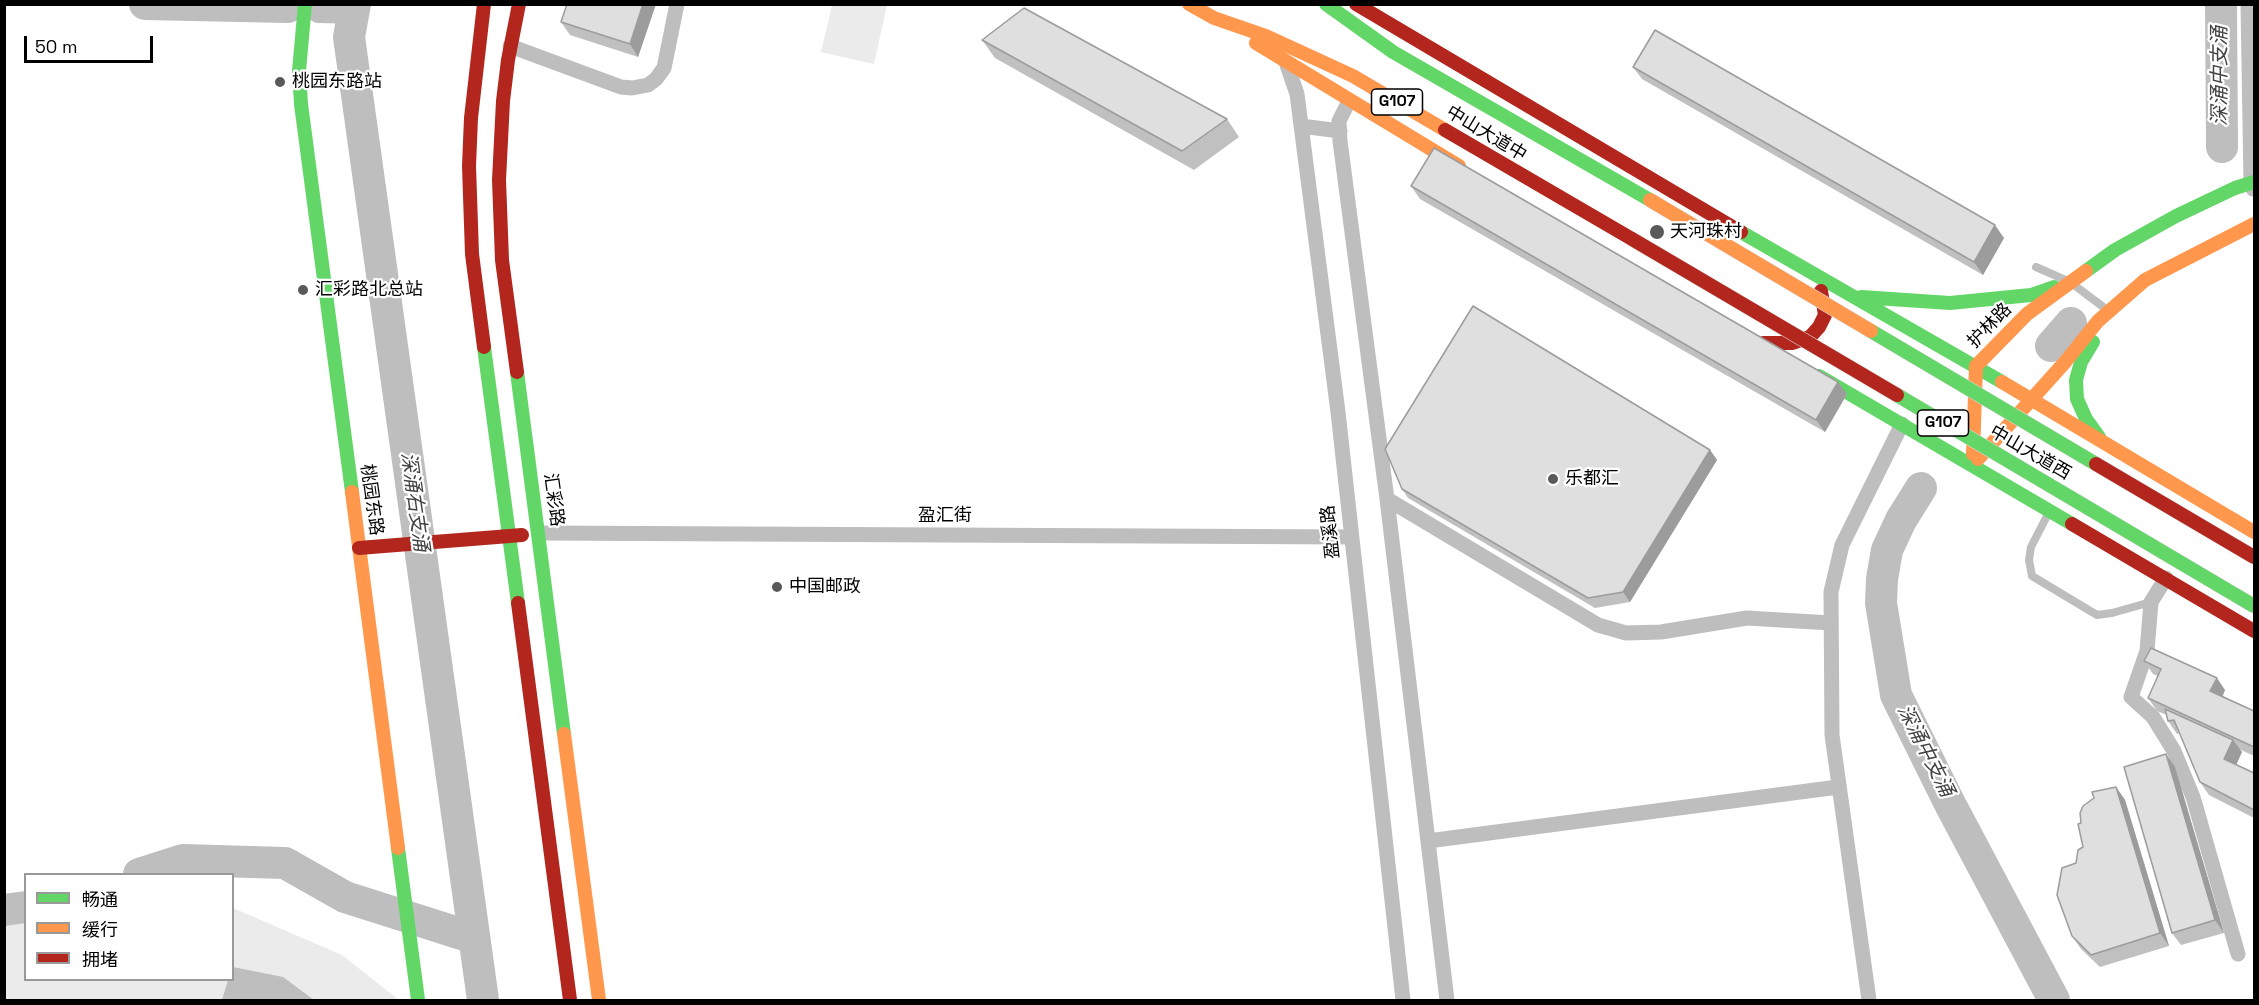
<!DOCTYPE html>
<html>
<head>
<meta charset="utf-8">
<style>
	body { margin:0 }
	#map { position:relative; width:2259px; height:1005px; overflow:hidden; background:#fff; font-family:"Space Grotesk","Noto Sans SC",sans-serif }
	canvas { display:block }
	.frame { position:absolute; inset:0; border:6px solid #000; pointer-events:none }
	.legend { position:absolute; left:24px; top:873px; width:210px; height:108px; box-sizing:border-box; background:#fff; border:2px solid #999; margin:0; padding:8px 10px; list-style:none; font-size:18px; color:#000 }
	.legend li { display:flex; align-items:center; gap:12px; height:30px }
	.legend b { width:30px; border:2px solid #999 }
	.scale { position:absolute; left:24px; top:36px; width:129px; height:27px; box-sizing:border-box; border:3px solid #000; border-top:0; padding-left:8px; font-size:18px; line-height:21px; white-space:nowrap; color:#000; -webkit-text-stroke:4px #fff; paint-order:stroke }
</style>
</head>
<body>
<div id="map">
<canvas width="2259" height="1005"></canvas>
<div class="frame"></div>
<ul class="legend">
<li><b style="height:8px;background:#63d668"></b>畅通</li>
<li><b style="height:8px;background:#ff974d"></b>缓行</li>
<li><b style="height:8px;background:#b3261e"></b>拥堵</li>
</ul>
<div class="scale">50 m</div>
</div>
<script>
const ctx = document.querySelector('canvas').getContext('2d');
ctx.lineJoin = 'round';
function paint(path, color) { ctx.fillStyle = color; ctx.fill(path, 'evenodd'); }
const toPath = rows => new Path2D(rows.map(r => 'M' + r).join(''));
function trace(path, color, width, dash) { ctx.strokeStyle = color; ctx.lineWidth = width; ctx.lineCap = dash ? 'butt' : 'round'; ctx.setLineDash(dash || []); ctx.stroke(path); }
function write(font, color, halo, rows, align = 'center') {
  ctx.font = font + ' "Space Grotesk","Noto Sans SC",sans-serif'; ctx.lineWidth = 4.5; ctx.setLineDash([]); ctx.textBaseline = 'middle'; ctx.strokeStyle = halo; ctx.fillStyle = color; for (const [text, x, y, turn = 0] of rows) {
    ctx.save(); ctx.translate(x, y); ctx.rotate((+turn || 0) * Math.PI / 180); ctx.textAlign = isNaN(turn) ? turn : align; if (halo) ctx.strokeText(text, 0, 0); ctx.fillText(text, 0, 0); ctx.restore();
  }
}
const green = toPath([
	[832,5,887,5,874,64,821,52],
	[233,908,342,955,399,1000,5,1000,5,921,25,918,26,980,232,980]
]);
const water = toPath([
	[233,967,283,977,314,1000,222,1000,228,980,232,980]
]);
const river = toPath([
	[145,4,288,7],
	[355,4,349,37,483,1000],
	[2221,4,2222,147],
	[320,7,354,8],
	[2051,346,2071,323],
	[1921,488,1901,520,1887,550,1882,579,1881,603,1896,695,1950,804,2054,1000],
	[139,874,183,860,285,863,345,897,474,938],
	[4,910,26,907]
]);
const lane = toPath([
	[2036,267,2070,282,2106,309],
	[2048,514,2031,547,2029,560,2032,576,2097,615,2112,613,2151,602]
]);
const street = toPath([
	[2248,4,2251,183,2253,189],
	[510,46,621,87,632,88,648,85,656,79,664,68,677,4],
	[1286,62,1297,94,1338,412,1403,1000],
	[1349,101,1339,121,1340,141,1387,499,1447,1000],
	[1301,126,1340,131],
	[1387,499,1598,625,1626,633,1661,632,1747,618,1831,623],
	[540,533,1351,537],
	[2166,578,2151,602,2147,651,2131,697,2153,717,2174,751,2193,797,2238,954],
	[1428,841,1838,787],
	[1869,1000,1832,735,1831,592,1842,545,1902,424]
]);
const fast = toPath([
	[305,4,299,71,301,104,352,492],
	[1326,4,1393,52,1650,200],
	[1741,232,2002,382],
	[2086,271,2115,250,2176,216,2235,188,2254,182],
	[1861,297,1950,303,2031,295,2054,287],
	[2093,342,2081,362,2076,380,2077,399,2086,419,2099,437],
	[484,347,518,603],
	[517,372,564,734],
	[1819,376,2072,524],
	[398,848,418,1000]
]);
const slow = toPath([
	[1189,4,1214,18,1266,36,1353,76,1445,130],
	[1256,43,1459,166],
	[2002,382,2254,532],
	[1973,454,1976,366,2027,314,2086,271],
	[1978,459,2066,361,2098,321,2145,280,2254,224],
	[352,492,398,848],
	[564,734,599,1000]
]);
const jam = toPath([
	[484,4,471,118,469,166,472,254,484,347],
	[1356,4,1741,232],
	[1445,130,1632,239],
	[1763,343,1792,343,1810,337,1819,327,1825,315,1821,291],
	[517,372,502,260,499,180,503,101,508,60,519,4],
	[2072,524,2254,631],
	[359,548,522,535],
	[518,603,570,1000]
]);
const fastBridge = toPath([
	[1871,331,2096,464],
	[1897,395,2254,606]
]);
const slowBridge = toPath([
	[1650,200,1871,331]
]);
const jamBridge = toPath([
	[1632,239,1897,395],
	[2096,464,2254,557]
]);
const wall = toPath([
	[567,4,656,4,638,57,570,35,561,22],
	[982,40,1227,119,1239,137,1194,170,995,58],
	[1633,67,2004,238,1983,275,1642,79],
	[1411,186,1847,394,1825,432,1420,199],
	[1710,450,1717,460,1630,602,1595,608,1408,498,1402,489],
	[2144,661,2225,690,2223,696,2254,711,2254,756,2239,749,2242,752,2236,764,2254,773,2254,818,2209,795,2200,782,2180,733,2177,734,2168,721,2167,715,2157,711,2148,698,2158,676,2153,674],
	[2175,767,2224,933,2181,945,2172,933],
	[2116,787,2125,800,2169,946,2100,967,2081,949,2072,936,2076,863,2083,847,2081,823]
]);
const shadedWall = toPath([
	[643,4,656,4,638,57,630,44],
	[1995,225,2004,238,1983,275,1974,262],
	[1838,382,1847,394,1825,432,1816,420],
	[1710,450,1717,460,1630,602,1623,592],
	[2217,678,2225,690,2219,703,2210,691],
	[2233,740,2242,752,2233,772,2224,759],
	[2166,754,2175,767,2224,933,2215,920],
	[2116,787,2125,800,2169,946,2160,933]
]);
const building = toPath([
	[567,4,643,4,630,44,561,22,567,4],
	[1024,8,1227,119,1182,151,982,40,1024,8],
	[1655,30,1995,225,1974,262,1633,67,1655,30],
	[1434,148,1838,382,1816,420,1411,186,1434,148],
	[1473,306,1710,450,1623,592,1588,598,1402,489,1385,449,1473,306],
	[2151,648,2217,678,2210,691,2254,711,2254,747,2148,698,2161,669,2144,661,2151,648],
	[2165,709,2233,740,2224,759,2254,773,2254,810,2200,782,2174,720,2168,721,2165,709],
	[2166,754,2215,920,2172,933,2124,767,2166,754],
	[2116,787,2160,933,2091,955,2072,936,2057,895,2062,868,2076,863,2078,850,2083,847,2078,824,2081,823,2080,813,2083,806,2094,798,2092,792,2116,787]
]);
const markers = [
	[280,82,6,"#595959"],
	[1657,232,8,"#595959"],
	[303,290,6,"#595959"],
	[1553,479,6,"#595959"],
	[777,587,6,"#595959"]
];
const shields = [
	[1397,102,51],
	[1943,423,51]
];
const shieldNames = [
	["G107",1397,102],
	["G107",1943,423]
];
const poiNames = [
	["桃园东路站",292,82],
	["天河珠村",1670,232],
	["汇彩路北总站",315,290],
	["乐都汇",1565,479],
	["中国邮政",789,587]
];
const streetNames = [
	["中山大道中",1486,134,31],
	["护林路",1990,326,-46],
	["中山大道西",2030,453,30],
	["桃园东路",371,500,82],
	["汇彩路",553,500,82],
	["盈汇街",945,516],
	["盈溪路",1331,532,-96]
];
const waterNames = [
	["深涌中支涌",2221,76,-90],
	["深涌右支涌",414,502,82],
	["深涌中支涌",1925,751,63]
];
paint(green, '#ebebeb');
paint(water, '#bebebe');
trace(river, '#bebebe', 32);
trace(lane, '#bebebe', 8);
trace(street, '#bebebe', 15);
trace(fast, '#63d668', 14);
trace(slow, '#ff974d', 14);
trace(jam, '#b3261e', 14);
trace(fastBridge, '#dbdbdb', 15, []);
trace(slowBridge, '#dbdbdb', 15, []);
trace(jamBridge, '#dbdbdb', 15, []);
trace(fastBridge, '#63d668', 14);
trace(slowBridge, '#ff974d', 14);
trace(jamBridge, '#b3261e', 14);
paint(wall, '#c0c0c0');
paint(shadedWall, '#9c9c9c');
paint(building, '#dfdfdf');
trace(building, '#9c9c9c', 1.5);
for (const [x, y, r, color] of markers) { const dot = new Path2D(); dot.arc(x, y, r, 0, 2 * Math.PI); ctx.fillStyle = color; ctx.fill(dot); trace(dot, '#fff', 2); }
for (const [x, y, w] of shields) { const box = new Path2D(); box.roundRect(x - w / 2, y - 13, w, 26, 4.5); ctx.fillStyle = '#fff'; ctx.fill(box); trace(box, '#000', 1.5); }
write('bold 16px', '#000', null, shieldNames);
write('18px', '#000', '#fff', poiNames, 'left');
write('18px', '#000', '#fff', streetNames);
write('italic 20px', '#434343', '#fff', waterNames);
</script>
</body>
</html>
